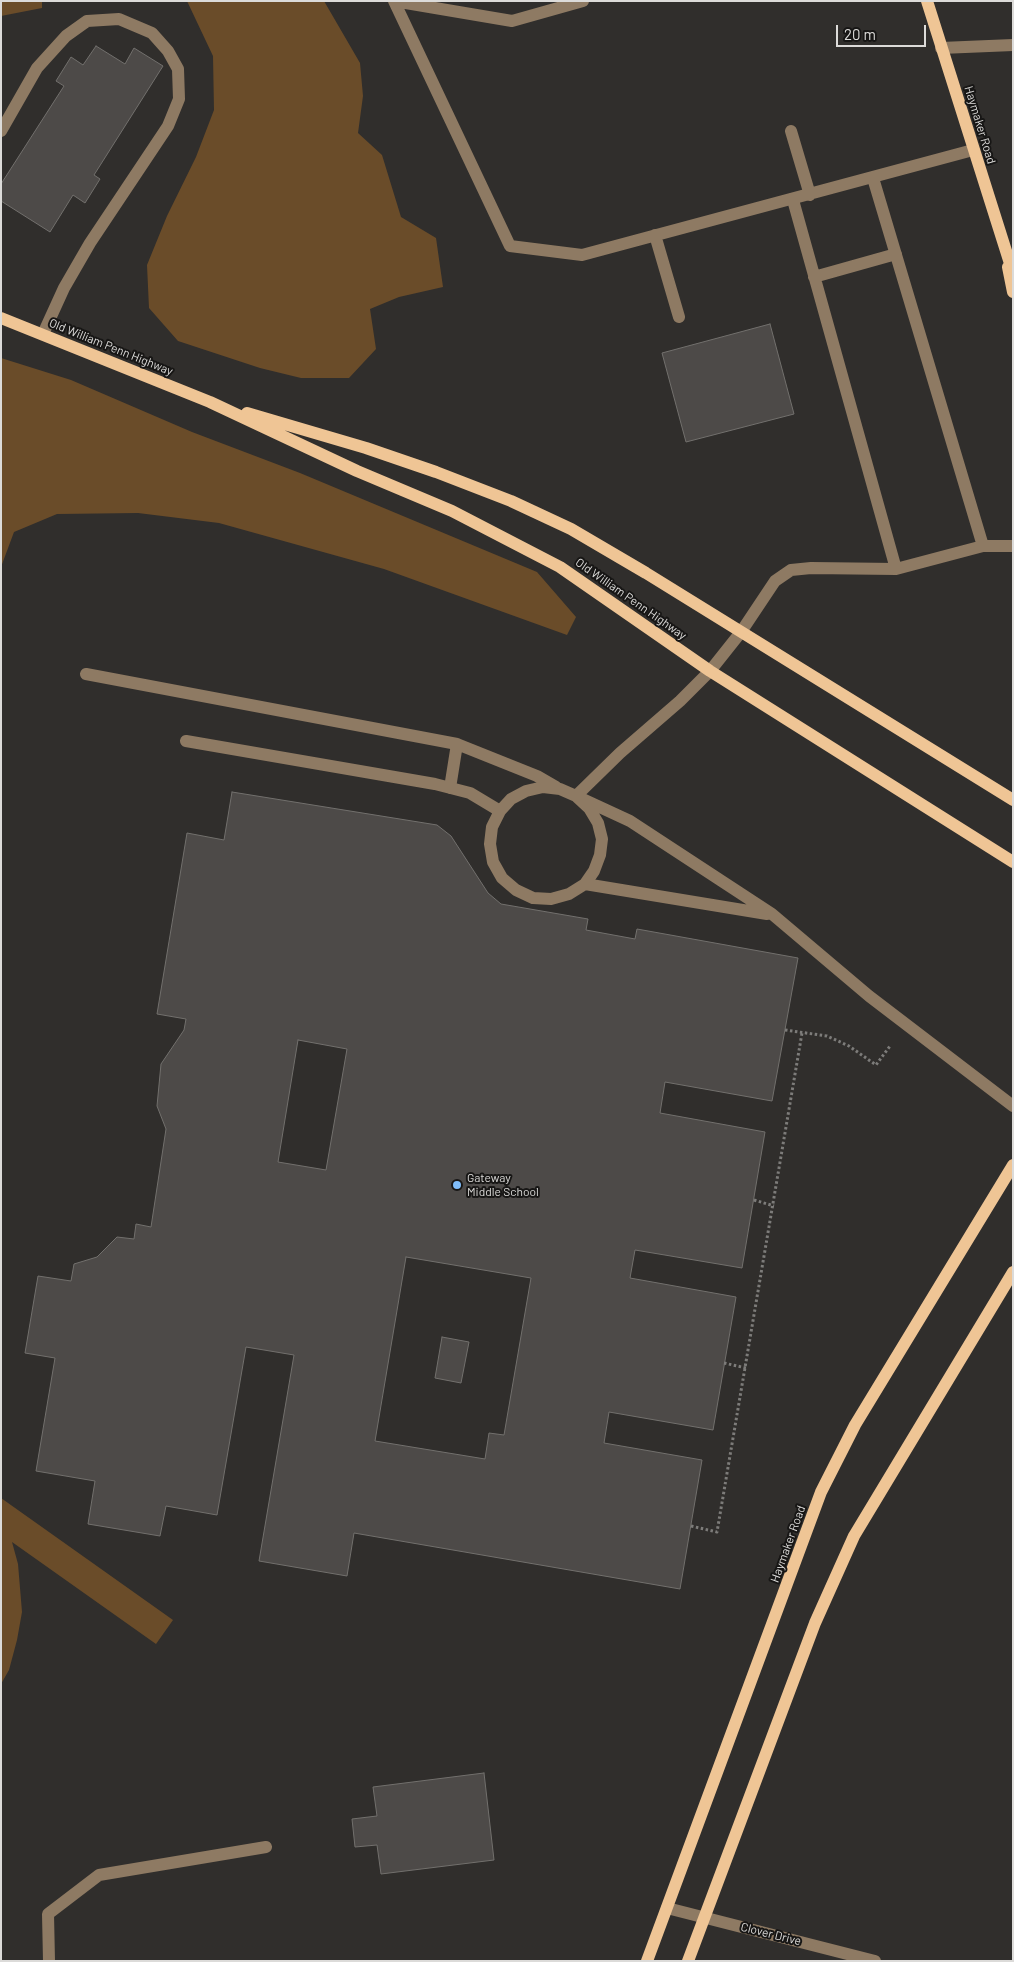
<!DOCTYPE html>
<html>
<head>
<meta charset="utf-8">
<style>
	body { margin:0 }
	#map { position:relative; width:1014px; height:1962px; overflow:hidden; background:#302e2c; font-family:Barlow,sans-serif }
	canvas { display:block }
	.frame { position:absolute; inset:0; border:2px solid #dcdbd9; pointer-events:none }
	.scale { position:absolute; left:836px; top:25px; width:90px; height:22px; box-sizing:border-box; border:2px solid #dcdbd9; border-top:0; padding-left:6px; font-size:15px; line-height:18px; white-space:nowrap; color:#dcdbd9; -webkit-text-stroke:4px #171615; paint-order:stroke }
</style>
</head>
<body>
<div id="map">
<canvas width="1014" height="1962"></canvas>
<div class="frame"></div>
<div class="scale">20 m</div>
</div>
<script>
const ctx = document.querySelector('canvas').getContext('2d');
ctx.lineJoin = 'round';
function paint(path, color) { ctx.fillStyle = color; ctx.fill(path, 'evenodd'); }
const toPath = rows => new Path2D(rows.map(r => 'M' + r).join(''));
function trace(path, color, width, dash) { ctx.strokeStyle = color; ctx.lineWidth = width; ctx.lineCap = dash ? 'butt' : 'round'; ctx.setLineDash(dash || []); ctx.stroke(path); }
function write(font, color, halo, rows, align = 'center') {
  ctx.font = font + ' Barlow,sans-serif'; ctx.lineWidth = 4; ctx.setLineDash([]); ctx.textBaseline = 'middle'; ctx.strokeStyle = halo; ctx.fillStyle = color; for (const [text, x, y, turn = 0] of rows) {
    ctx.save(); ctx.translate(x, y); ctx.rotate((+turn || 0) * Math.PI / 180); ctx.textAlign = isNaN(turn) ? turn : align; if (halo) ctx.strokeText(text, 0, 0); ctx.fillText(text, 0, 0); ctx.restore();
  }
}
const green = toPath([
	[1,1,42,1,42,8,1,16],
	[187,1,324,1,360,63,363,96,358,133,382,155,401,217,436,238,443,287,399,297,370,309,376,349,349,378,301,378,260,368,178,341,149,308,147,265,167,216,196,157,214,110,213,56],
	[1,358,71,380,192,432,300,473,537,572,576,617,567,635,384,569,219,523,138,513,57,514,14,532,1,567],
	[1,1498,173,1620,156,1644,12,1542,18,1564,22,1612,17,1640,9,1670,1,1684]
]);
const building = toPath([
	[96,46,125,64,134,48,163,66,94,175,100,179,85,203,73,195,50,232,1,201,1,184,64,86,56,81,71,57,83,65,96,46],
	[770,324,794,414,686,442,662,353,770,324],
	[232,792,437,825,451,836,488,893,501,904,588,919,586,930,635,939,637,929,798,958,772,1101,665,1082,660,1113,765,1132,742,1268,635,1250,630,1278,736,1297,713,1430,609,1412,604,1443,702,1460,680,1589,354,1533,347,1576,259,1561,294,1355,246,1347,217,1515,166,1506,160,1536,88,1524,95,1481,36,1471,55,1358,25,1353,38,1276,71,1281,74,1264,97,1257,117,1237,134,1239,136,1224,151,1227,166,1129,157,1106,161,1064,184,1030,186,1019,157,1014,187,833,224,840,232,792],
	[298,1040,347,1049,326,1170,278,1162,298,1040],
	[406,1257,531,1278,504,1435,489,1433,485,1459,375,1441,406,1257],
	[442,1337,469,1342,461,1383,435,1378,442,1337],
	[484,1773,494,1860,381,1874,377,1845,355,1847,352,1819,377,1816,373,1787,484,1773]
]);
const path = toPath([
	[785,1030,827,1036,849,1046,876,1065,890,1046],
	[754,1200,774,1206],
	[724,1363,746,1368],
	[691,1526,717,1532,802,1033]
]);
const minor = toPath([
	[394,1,510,246,582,255,973,150],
	[394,1,512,21,583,1],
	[941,48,1013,45],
	[1,131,37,68,66,36,87,21,119,19,152,33,168,51,178,69,179,99,168,126,90,243,64,288,43,334],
	[791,131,810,195],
	[873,178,983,546],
	[793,200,896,569],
	[655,235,679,317],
	[814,277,896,254],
	[86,674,457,744,537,776,556,787],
	[186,741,435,784,470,793,500,811],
	[450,788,457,744],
	[576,796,589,808,598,823,602,839,600,855,594,871,585,884,569,894,551,899,533,898,516,890,502,878,493,862,490,844,492,827,500,811,511,799,526,791,543,787,560,789,576,796,630,821,772,914,869,996,1013,1106],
	[576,796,620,753,680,701,710,671,741,632,775,581,791,570,811,568,896,569,983,546,1013,546],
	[585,884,767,914],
	[667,1908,875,1961],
	[49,1961,48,1914,99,1875,266,1847]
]);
const major = toPath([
	[927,1,1013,273],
	[1008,267,1013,292],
	[1,318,210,402,357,471,452,511,560,567,710,671,1013,862],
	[247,413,366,448,436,472,511,501,571,529,646,573,1013,800],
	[647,1961,821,1492,855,1425,1013,1165],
	[688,1961,815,1623,854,1536,1013,1272]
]);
const markers = [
	[457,1185,5,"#80bdfa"]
];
const streetNames = [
	["Haymaker Road",980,125,73],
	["Old William Penn Highway",111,347,22],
	["Old William Penn Highway",631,599,35],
	["Haymaker Road",788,1544,-70],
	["Clover Drive",771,1934,14]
];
const poiNames = [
	["Gateway",467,1178],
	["Middle School",467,1192]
];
paint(green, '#6a4c29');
paint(building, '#4d4a48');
trace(building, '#72706d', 1);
trace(path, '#7d7c7a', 3, [2.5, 2.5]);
trace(minor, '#8e7a63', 12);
trace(major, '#efc595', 12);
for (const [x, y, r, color] of markers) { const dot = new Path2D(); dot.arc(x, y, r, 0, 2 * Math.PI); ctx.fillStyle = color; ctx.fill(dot); trace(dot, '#171615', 2); }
write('12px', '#dcdbd9', '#171615', streetNames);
write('12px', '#dcdbd9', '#171615', poiNames, 'left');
</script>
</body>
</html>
